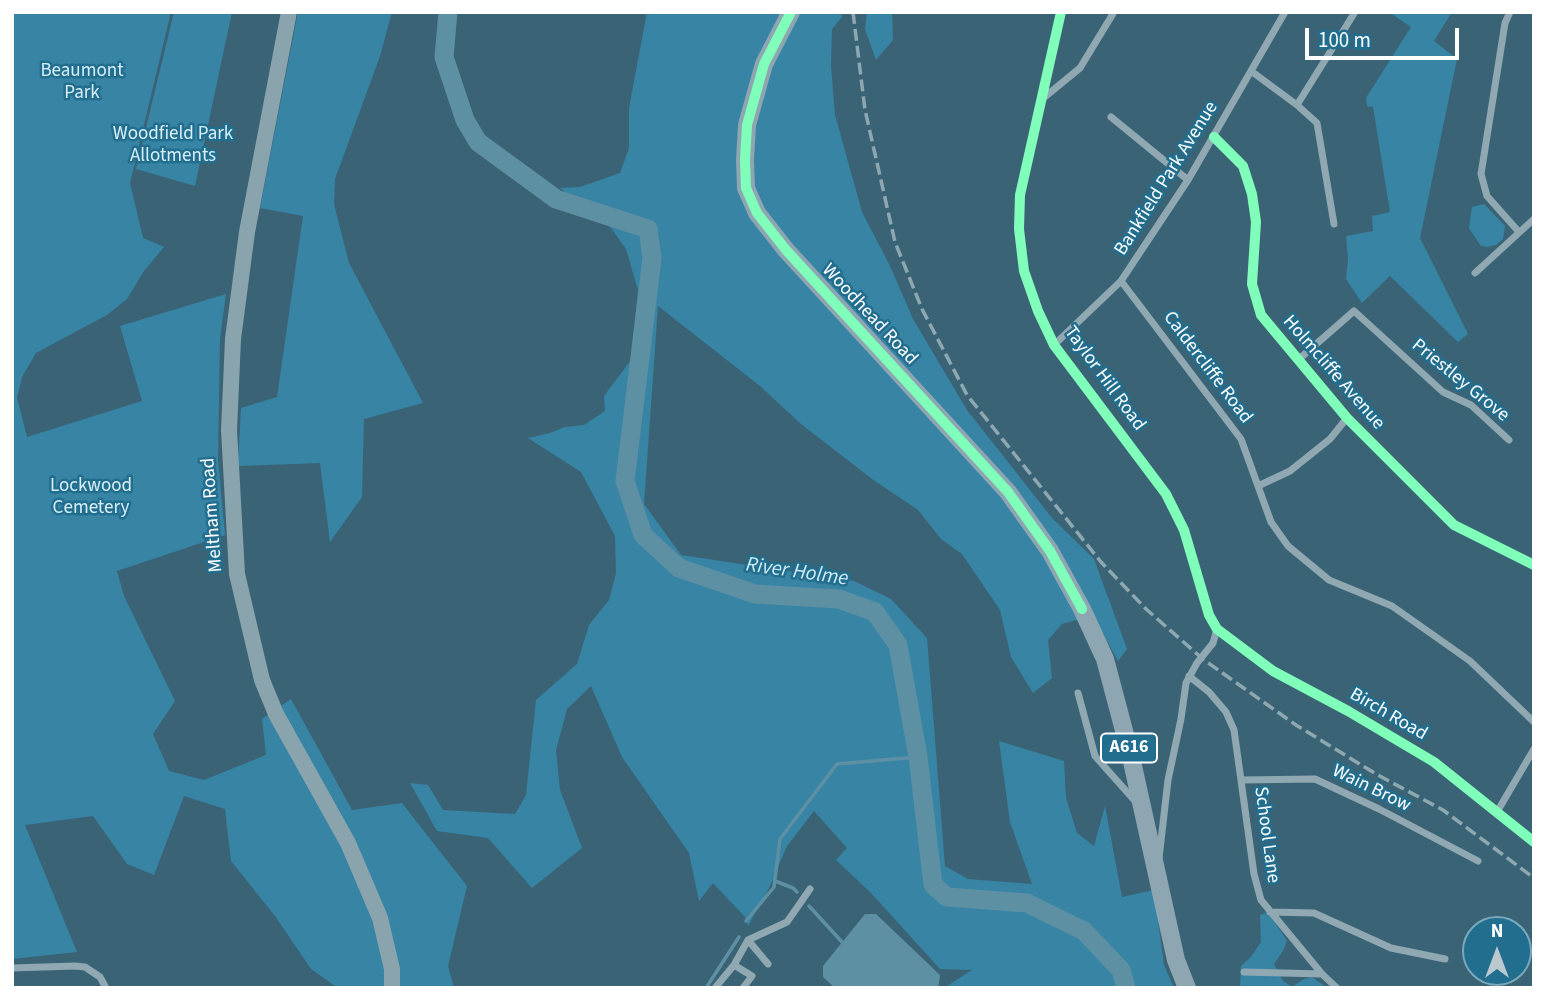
<!DOCTYPE html>
<html>
<head>
<meta charset="utf-8">
<style>
	body { margin:0 }
	#map { position:relative; width:1546px; height:1000px; overflow:hidden; background:#3a6476; font-family:"Source Sans 3",sans-serif }
	canvas { display:block }
	.frame { position:absolute; inset:0; border:14px solid #fff; pointer-events:none }
	.north { position:absolute; left:1462px; top:916px; width:70px; height:70px; box-sizing:border-box; background:#226e8f; border:2px solid #7aa8bc; border-radius:50%; rotate:0deg; font-size:19px; font-weight:700; line-height:28px; text-align:center; color:#fff }
	.north::after { content:''; display:block; margin:auto; width:24px; height:32px; background:#bac9cf; clip-path:polygon(50% 0,100% 100%,50% 72%,0 100%) }
	.scale { position:absolute; left:1305px; top:28px; width:154px; height:32px; box-sizing:border-box; border:4px solid #fff; border-top:0; padding-left:9px; font-size:21px; line-height:24px; white-space:nowrap; color:#fff; -webkit-text-stroke:5px #226e8f; paint-order:stroke }
</style>
</head>
<body>
<div id="map">
<canvas width="1546" height="1000"></canvas>
<div class="frame"></div>
<div class="north">N</div>
<div class="scale">100 m</div>
</div>
<script>
const ctx = document.querySelector('canvas').getContext('2d');
ctx.lineJoin = 'round';
function paint(path, color) { ctx.fillStyle = color; ctx.fill(path, 'evenodd'); }
const toPath = rows => new Path2D(rows.map(r => 'M' + r).join(''));
function trace(path, color, width, dash) { ctx.strokeStyle = color; ctx.lineWidth = width; ctx.lineCap = dash ? 'butt' : 'round'; ctx.setLineDash(dash || []); ctx.stroke(path); }
function write(font, color, halo, rows, align = 'center') {
  ctx.font = font + ' "Source Sans 3",sans-serif'; ctx.lineWidth = 5; ctx.setLineDash([]); ctx.textBaseline = 'middle'; ctx.strokeStyle = halo; ctx.fillStyle = color; for (const [text, x, y, turn = 0] of rows) {
    ctx.save(); ctx.translate(x, y); ctx.rotate((+turn || 0) * Math.PI / 180); ctx.textAlign = isNaN(turn) ? turn : align; if (halo) ctx.strokeText(text, 0, 0); ctx.fillText(text, 0, 0); ctx.restore();
  }
}
const green = toPath([
	[12,12,171,12,130,183,143,238,164,247,144,271,127,299,107,315,36,353,22,377,17,398,27,437,142,401,120,326,226,294,220,339,218,460,225,535,117,571,124,596,175,701,153,734,169,771,204,780,266,755,262,719,291,699,352,810,402,803,467,886,448,966,454,988,338,988,311,969,275,916,231,861,225,809,184,796,154,875,127,864,93,816,25,825,77,952,12,959],
	[174,12,232,12,195,186,136,169],
	[298,12,392,12,380,56,335,179,334,204,349,263,423,403,364,419,362,497,330,542,320,463,238,466,241,408,277,397,303,216,260,208],
	[647,12,841,12,842,17,832,29,831,66,835,115,862,212,890,266,913,319,967,410,1052,518,1094,559,1127,649,1118,661,1102,632,1076,620,1062,624,1048,640,1052,678,1033,693,1011,657,1000,610,962,554,941,539,918,510,872,479,801,424,760,386,658,306,644,504,681,555,854,581,891,599,927,638,945,866,968,879,1032,884,1010,822,999,741,1064,761,1066,798,1077,833,1094,846,1105,806,1122,897,1154,890,1164,965,1174,988,944,988,972,970,940,969,871,893,836,860,847,848,814,811,787,846,770,886,748,926,745,917,713,883,699,901,689,853,622,757,591,686,567,709,556,750,560,790,582,848,532,888,488,838,437,831,410,783,428,785,443,810,515,814,526,795,536,700,577,664,589,625,609,600,616,573,615,536,581,472,528,438,550,433,565,427,584,425,605,411,604,396,631,360,638,290,626,249,611,228,560,188,580,187,620,173,629,148,629,108],
	[867,12,892,12,893,40,876,60,865,29],
	[1389,12,1452,12,1434,41,1457,59,1420,238,1468,334,1458,342,1390,276,1362,303,1346,279,1348,259,1346,236,1373,231,1372,216,1390,212,1373,107,1367,106,1366,98,1411,27],
	[1484,204,1505,226,1503,239,1496,245,1487,247,1481,246,1469,228,1472,207],
	[1268,912,1287,941,1283,951,1274,964,1283,981,1292,987,1302,980,1312,977,1327,988,1240,988,1241,966,1251,957,1261,942,1260,915]
]);
const water = toPath([
	[865,914,876,914,940,975,938,988,835,988,823,977,823,966]
]);
const stream = toPath([
	[775,881,793,888,797,892],
	[809,906,842,942],
	[746,921,774,887,780,839,837,764,918,757],
	[706,988,739,937]
]);
const river = toPath([
	[448,12,444,57,465,120,478,142,556,199,648,229,652,258,625,481,643,535,679,568,755,594,839,599,875,612,898,645,918,757,933,885,947,897,1027,903,1084,931,1121,970,1126,988]
]);
const minor = toPath([
	[1061,12,1020,195,1019,229,1024,271,1038,311,1054,345,1166,494,1184,530,1209,615,1217,629,1273,671,1348,711,1434,762,1534,842],
	[1510,12,1505,23,1481,174,1487,196,1519,232],
	[1251,71,1297,105,1317,123,1334,224],
	[1041,100,1080,68,1114,12],
	[1297,105,1355,12],
	[1111,117,1188,180],
	[1214,137,1243,166,1252,194,1256,222,1252,284,1261,315,1347,418,1454,525,1534,565],
	[1475,273,1534,219],
	[1121,281,1241,439,1271,522,1288,546,1329,580,1392,606,1470,661,1534,722],
	[1054,345,1121,281,1188,180,1285,12],
	[1298,360,1354,311,1443,392,1471,405,1509,440],
	[1258,486,1290,471,1330,439,1347,418],
	[1189,676,1209,692,1226,712,1234,730,1254,874,1261,900,1322,974,1337,988],
	[1078,693,1095,756,1135,801],
	[1242,780,1315,779,1379,809,1478,861],
	[1497,812,1534,749],
	[1159,858,1168,780,1181,719,1186,683,1197,663,1213,643,1217,629],
	[1270,912,1314,913,1391,948,1445,959],
	[748,940,768,964],
	[734,965,752,976,743,988],
	[12,968,75,966,85,967,100,977,106,988],
	[1244,972,1322,974],
	[715,988,734,965,748,940,787,922,810,889]
]);
const secondary = toPath([
	[289,12,247,232,233,339,229,430,237,574,262,680,276,714,348,843,380,918,392,969,392,988]
]);
const primary = toPath([
	[791,12,764,64,747,125,745,160,746,188,757,213,786,250,1008,492,1050,551,1082,609,1105,659,1131,757,1176,960,1187,988]
]);
const rail = toPath([
	[853,12,865,110,895,242,922,309,967,395,1101,562,1146,609,1204,660,1296,725,1376,774,1443,810,1534,878]
]);
const cycleway = toPath([
	[791,12,764,64,747,125,745,160,746,188,757,213,786,250,1008,492,1050,551,1082,609],
	[1061,12,1020,195,1019,229,1024,271,1038,311,1054,345,1166,494,1184,530,1209,615,1217,629,1273,671,1348,711,1434,762,1534,842],
	[1214,137,1243,166,1252,194,1256,222,1252,284,1261,315,1347,418,1454,525,1534,565]
]);
const shields = [
	[1129,748,56]
];
const shieldNames = [
	["A616",1129,748]
];
const parkNames = [
	["Beaumont",82,72],
	["Park",82,94],
	["Woodfield Park",173,135],
	["Allotments",173,157],
	["Lockwood",91,487],
	["Cemetery",91,509]
];
const streetNames = [
	["Bankfield Park Avenue",1167,179,-58],
	["Woodhead Road",869,315,47],
	["Caldercliffe Road",1207,368,53],
	["Holmcliffe Avenue",1333,373,49],
	["Taylor Hill Road",1104,379,54],
	["Priestley Grove",1460,381,39],
	["Meltham Road",213,515,-94],
	["Birch Road",1388,715,30],
	["Wain Brow",1371,789,26],
	["School Lane",1266,835,82]
];
const waterNames = [
	["River Holme",797,573,8]
];
paint(green, '#3784a5');
paint(water, '#5e90a4');
trace(stream, '#5e90a4', 3.5);
trace(river, '#5e90a4', 19);
trace(minor, '#8fa8b2', 7);
trace(secondary, '#8aa4ae', 16);
trace(primary, '#8ea6b2', 18);
trace(rail, '#8ea8b2', 3.5, [12, 5]);
trace(cycleway, '#80ffba', 10);
for (const [x, y, w] of shields) { const box = new Path2D(); box.roundRect(x - w / 2, y - 14.5, w, 29, 5); ctx.fillStyle = '#226e8f'; ctx.fill(box); trace(box, '#fff', 2); }
write('bold 18px', '#fff', null, shieldNames);
write('19px', '#d7eff9', '#226e8f', parkNames);
write('19px', '#fff', '#226e8f', streetNames);
write('italic 21px', '#ceebf6', '#226e8f', waterNames);
</script>
</body>
</html>
